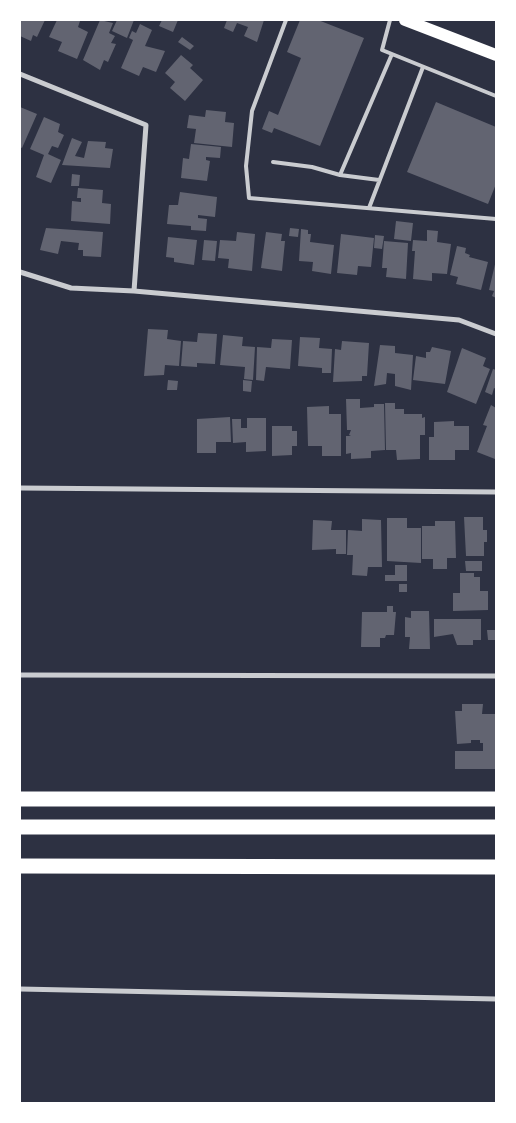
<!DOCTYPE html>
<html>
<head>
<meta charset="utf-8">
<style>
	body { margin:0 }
	#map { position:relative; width:516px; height:1123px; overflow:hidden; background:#2d3142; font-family:Bitter,serif }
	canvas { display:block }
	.frame { position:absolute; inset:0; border:21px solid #fff; pointer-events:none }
</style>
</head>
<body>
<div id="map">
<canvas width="516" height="1123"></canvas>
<div class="frame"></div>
</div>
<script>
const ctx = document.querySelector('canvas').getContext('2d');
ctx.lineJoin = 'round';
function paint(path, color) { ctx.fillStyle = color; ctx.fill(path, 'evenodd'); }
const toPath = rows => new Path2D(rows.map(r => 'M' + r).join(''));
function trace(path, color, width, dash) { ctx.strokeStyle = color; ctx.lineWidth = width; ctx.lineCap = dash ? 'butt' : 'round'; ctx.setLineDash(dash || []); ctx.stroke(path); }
const building = toPath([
	[20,20,45,20,37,37,33,35,31,41,20,36],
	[57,20,77,20,80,21,78,27,88,32,77,59,58,51,62,42,49,37],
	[100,20,113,23,109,33,115,36,111,43,116,44,108,62,104,60,100,70,83,60],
	[117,20,134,20,127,38,112,31],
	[162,20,178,20,173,32,159,26],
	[227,20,264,20,257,42,244,36,248,27,237,23,233,32,224,28],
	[300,20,318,20,364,38,320,146,274,128,272,133,262,129,269,111,278,115,301,58,287,52],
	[140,24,152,30,145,46,165,51,156,72,143,67,139,76,121,68,133,40,129,38,132,31,136,33],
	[182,37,194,46,190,50,178,42],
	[181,55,193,65,190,68,203,80,185,101,170,88,175,82,165,73],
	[436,102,496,127,496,184,488,204,407,172],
	[20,107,37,114,22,148,20,147],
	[206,110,226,112,225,122,234,123,232,147,194,143,196,129,187,128,189,115,205,117],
	[44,117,60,124,58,132,64,135,58,148,52,146,48,154,61,160,51,183,36,177,44,155,30,149],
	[72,138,82,142,75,156,84,158,88,141,106,142,105,148,113,149,110,168,62,165],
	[191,144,221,147,220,158,206,157,206,160,210,161,207,181,181,178,183,158,189,159],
	[72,174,80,175,79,186,71,186],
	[78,188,103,190,102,203,111,204,110,224,71,221,72,201,81,202,81,198,77,198],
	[180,192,217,197,215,217,198,215,198,218,207,219,206,231,191,230,191,226,167,224,169,205,178,205],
	[396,221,413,223,411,241,394,239],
	[46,228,103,232,101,257,83,256,83,250,78,250,79,243,61,241,58,254,40,250],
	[290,228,299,229,298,237,289,236],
	[301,229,308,230,308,234,311,234,310,242,334,245,331,274,312,271,313,262,299,261],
	[427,230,438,231,437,242,451,244,447,274,432,273,432,281,413,279,415,251,412,251,413,240,427,241],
	[237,232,255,234,252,271,228,268,229,259,218,258,220,240,236,241],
	[266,232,282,234,281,241,285,241,282,271,261,268],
	[341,234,374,238,371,267,358,266,357,275,337,273],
	[375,235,384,236,382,249,374,248],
	[168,237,197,240,194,265,174,262,174,258,166,257],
	[204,240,217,241,215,261,202,260],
	[384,241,408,243,406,279,386,277,387,268,382,268],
	[457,246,466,248,465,253,470,255,469,257,488,262,481,290,456,284,458,277,450,275],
	[496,260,496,298,492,296,494,291,489,290],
	[148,329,168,330,167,339,181,341,179,366,165,365,164,375,144,376],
	[198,333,217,334,215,364,197,363,197,367,181,366,183,341,197,342],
	[223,335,243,337,242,346,255,347,253,380,244,379,245,367,220,365],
	[300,337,320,338,319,348,332,349,331,373,322,373,322,368,298,366],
	[272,339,292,340,290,369,266,367,264,381,256,380,257,347,271,348],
	[342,341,369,343,367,376,362,376,362,381,333,382,335,349,341,350],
	[380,345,395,346,395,353,413,355,411,390,395,386,395,374,387,373,386,384,374,386],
	[432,347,451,351,445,384,413,380,416,356,426,358,426,352,430,352],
	[462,348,486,358,483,366,490,369,476,404,447,392],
	[493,369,496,370,496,389,494,388,492,395,485,392],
	[168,380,178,381,177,390,167,390],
	[243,380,252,381,251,392,243,391],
	[346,399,360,399,360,408,374,407,374,404,384,404,385,450,371,451,371,458,351,459,351,453,346,454,346,436,351,436,349,435,351,430,347,430],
	[385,403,395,403,395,409,404,409,404,414,422,414,422,418,425,417,425,435,420,435,420,459,397,460,396,450,386,450],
	[491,405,496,408,495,459,477,452,487,426,483,425],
	[329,406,329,414,341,414,341,456,322,456,322,446,308,446,307,407],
	[230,417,231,442,216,442,216,453,197,453,197,419],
	[247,418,266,418,266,451,246,452,246,442,233,443,232,419,241,419,241,428,247,428],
	[454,421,454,426,469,426,469,450,455,450,455,460,429,460,429,437,434,437,434,422],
	[272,426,292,426,292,431,297,431,297,446,292,446,292,455,272,456],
	[464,517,483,517,483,530,487,530,487,542,484,542,484,556,466,556],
	[387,518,407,518,407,528,421,528,421,563,387,561],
	[362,519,381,520,382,567,368,567,367,576,352,575,353,555,347,555,348,530,362,531],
	[313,520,332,521,331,530,346,530,346,554,336,554,336,549,312,550],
	[435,521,455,521,456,558,447,558,447,569,433,569,433,559,422,559,422,526,435,526],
	[465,561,482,561,482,571,466,571],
	[395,565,407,565,407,581,385,581,385,575,395,575],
	[460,573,474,573,474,577,480,577,480,591,488,591,488,610,453,611,453,593,460,593],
	[399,584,407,584,407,592,399,592],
	[387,606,393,606,393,612,396,612,394,635,386,635,385,638,380,638,380,647,361,647,362,612,387,612],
	[411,611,429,611,430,649,409,649,410,637,405,637,405,617,411,618],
	[434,619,481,619,481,640,473,640,473,645,457,645,453,634,434,637],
	[487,630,496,630,496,640,488,640],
	[462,704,483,704,482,714,496,714,496,769,455,769,455,751,483,751,483,743,480,743,480,740,471,740,471,743,457,744,455,711,462,711]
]);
const service = toPath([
	[286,20,252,111,246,166,249,198,496,219],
	[390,20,382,50,496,96],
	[273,162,312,167,340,175],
	[379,180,340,175,392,54],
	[369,208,423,67]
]);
const minor = toPath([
	[20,74,146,125,134,291],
	[20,272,71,288,134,291,459,320,496,334],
	[20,488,496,492],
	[20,675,496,676],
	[20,989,496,999]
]);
const primary = toPath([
	[405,20,496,55]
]);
const motorway = toPath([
	[20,799,496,799],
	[20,827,496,827],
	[20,866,496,867]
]);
paint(building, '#626471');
trace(service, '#caccd0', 4);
trace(minor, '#caccd0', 5);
trace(primary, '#fff', 12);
trace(motorway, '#fff', 15);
</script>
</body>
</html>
